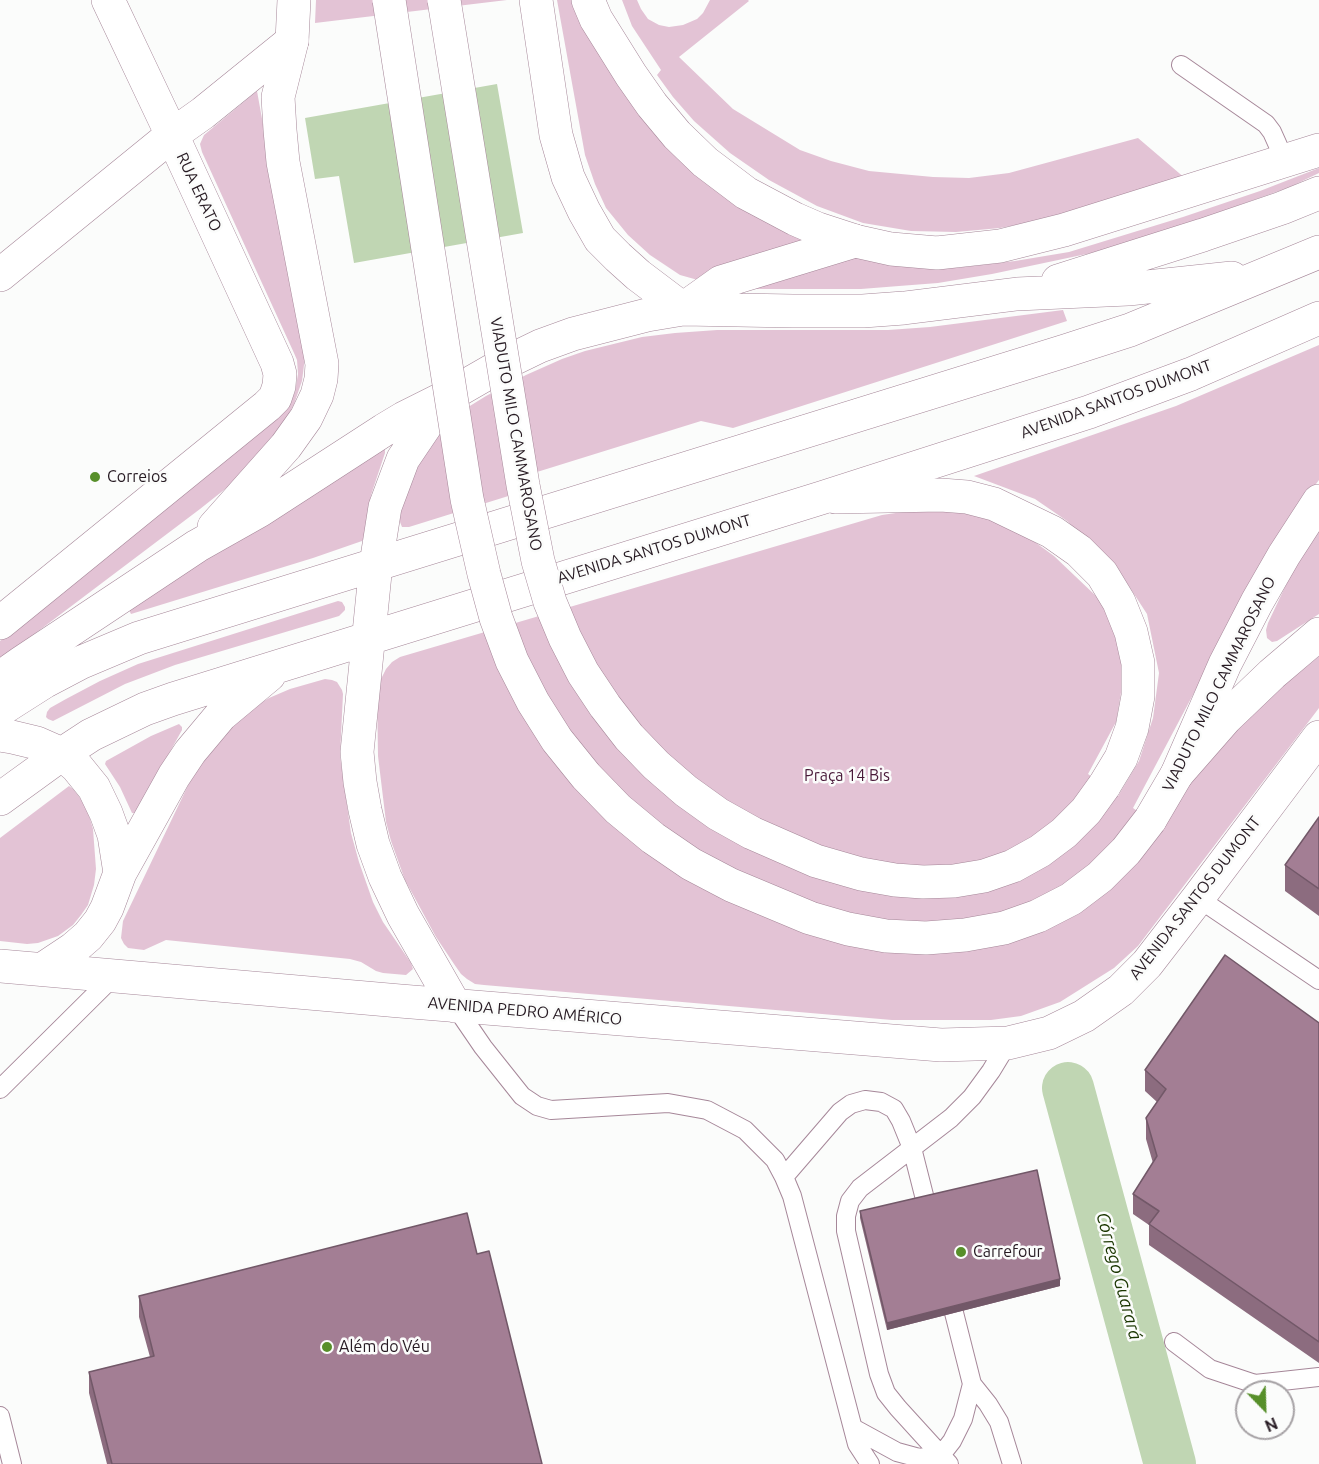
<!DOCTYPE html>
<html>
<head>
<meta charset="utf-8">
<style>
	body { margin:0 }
	#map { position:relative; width:1319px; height:1464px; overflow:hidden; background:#fbfcfb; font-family:Ubuntu,sans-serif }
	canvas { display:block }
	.north { position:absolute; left:1235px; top:1380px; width:60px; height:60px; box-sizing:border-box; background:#fbfcfb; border:2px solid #a6a2a5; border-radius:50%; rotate:157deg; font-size:16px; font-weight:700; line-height:24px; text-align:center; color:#271b23 }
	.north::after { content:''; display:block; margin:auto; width:21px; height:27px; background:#578f2a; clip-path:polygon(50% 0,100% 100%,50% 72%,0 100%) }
</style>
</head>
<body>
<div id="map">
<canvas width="1319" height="1464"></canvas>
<div class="north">N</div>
</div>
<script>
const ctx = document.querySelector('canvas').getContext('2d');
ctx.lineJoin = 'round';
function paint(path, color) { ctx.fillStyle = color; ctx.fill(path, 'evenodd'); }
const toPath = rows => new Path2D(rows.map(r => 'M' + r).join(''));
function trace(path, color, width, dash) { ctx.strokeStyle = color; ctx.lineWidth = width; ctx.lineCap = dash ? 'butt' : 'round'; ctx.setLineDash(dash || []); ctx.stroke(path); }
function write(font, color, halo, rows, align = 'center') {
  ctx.font = font + ' Ubuntu,sans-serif'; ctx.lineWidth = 5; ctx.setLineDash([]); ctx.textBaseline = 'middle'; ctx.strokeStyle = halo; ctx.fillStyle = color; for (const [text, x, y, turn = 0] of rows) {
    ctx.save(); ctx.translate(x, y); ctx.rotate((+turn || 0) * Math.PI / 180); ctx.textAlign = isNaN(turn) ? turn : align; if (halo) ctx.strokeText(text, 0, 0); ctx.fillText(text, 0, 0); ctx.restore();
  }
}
const green = toPath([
	[316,0,507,0,315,23],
	[557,0,573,0,662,141,898,265,955,268,1015,261,1069,252,1183,217,1260,191,1319,168,1319,173,1290,187,1161,233,1096,252,992,274,938,283,899,286,861,289,730,289,680,275,650,255,628,235,606,208,595,184,585,155],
	[622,0,637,0,641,9,648,19,659,25,669,27,683,25,697,19,703,13,710,0,748,0,749,1,679,57,733,109,800,150,831,161,869,171,933,177,969,178,1009,173,1138,138,1186,179,1048,219,1000,228,956,232,911,231,863,223,817,206,769,180,730,153,694,121,673,97,657,75,661,70,632,26],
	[257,91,305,357,302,381,294,404,282,427,234,482,200,509,0,660,0,641,282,411,289,404,295,392,298,374,297,360,294,353,202,152,200,144,204,135],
	[1063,310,1067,321,733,428,701,421,537,472,518,493,409,527,402,527,400,522,399,517,409,484,426,446,465,409,486,396,526,375,562,359,585,351,642,337,675,333,717,330,888,330,930,327],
	[1319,345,1319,480,1300,505,1232,621,1133,808,1150,820,1258,707,1319,655,1319,708,1138,946,1114,968,1060,1002,1021,1016,991,1020,892,1020,484,985,475,984,467,979,461,974,454,964,436,937,405,880,391,841,386,822,378,756,377,693,381,679,386,669,392,662,400,657,882,515,923,509,975,513,1017,529,1054,556,1096,596,1111,616,1124,675,1116,722,1088,774,1118,796,1139,761,1153,718,1159,673,1147,614,1121,574,1067,521,1035,499,974,476,1176,406],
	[383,446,385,449,385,453,371,495,365,536,362,541,313,558,131,614,129,610,131,606],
	[1319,515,1319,614,1277,641,1272,642,1267,638,1266,630,1268,623],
	[338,601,342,602,345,607,345,610,339,616,175,665,125,684,53,721,48,719,46,717,47,712,50,708,66,699,100,681,138,664],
	[325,679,332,680,337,682,342,690,343,694,340,756,351,833,359,862,373,902,383,922,411,963,413,969,406,975,383,973,376,971,361,962,350,959,166,940,144,950,128,948,124,944,121,938,123,921,194,773,211,750,242,717,254,707,269,698,290,689],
	[179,724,182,727,182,730,136,813,132,813,120,787,105,764,106,761,151,736],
	[69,786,73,789,84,803,88,812,93,829,96,869,94,885,88,905,81,915,73,925,58,936,38,943,27,944,0,941,0,838]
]);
const water = toPath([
	[497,84,523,233,354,263,339,176,315,179,305,118]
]);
const river = toPath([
	[1068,1088,1170,1464]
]);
const lane = toPath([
	[1181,65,1266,124,1272,132,1285,161],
	[1198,898,1319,980],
	[455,1006,483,1047,522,1096,537,1106,551,1110,668,1103,707,1110,745,1130,775,1160,784,1177,792,1196,857,1444,870,1464],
	[0,1089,113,977],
	[784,1177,840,1112,851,1104,865,1100,881,1102,894,1109,901,1121,912,1148,930,1219],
	[1174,1342,1210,1369,1255,1384,1319,1377],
	[972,1384,988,1404,999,1422,1012,1464],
	[0,1416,12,1464],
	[853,1428,897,1452,919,1458,941,1455,952,1441,963,1419,972,1384,948,1289],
	[949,1464,898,1408,886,1393,879,1374,846,1231,846,1216,850,1201,860,1188,951,1118,972,1097,991,1071,1008,1043]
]);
const street = toPath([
	[0,275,172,135,203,113,292,41],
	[0,623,267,406,275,398,279,386,280,374,277,363,172,135,108,0]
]);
const primary = toPath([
	[588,0,596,19,631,75,652,105,677,135,705,162,746,193,795,219,818,229,855,241,891,249,937,253,1000,246,1064,230,1319,150],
	[835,497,941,495,967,497,994,504,1052,532,1079,551,1102,574,1119,602,1131,632,1138,663,1138,696,1132,728,1121,758,1104,786],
	[1150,820,1177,774,1225,664,1257,602,1284,555,1319,501]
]);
const highway = toPath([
	[536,0,556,135,568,177,584,211,600,239,618,257,638,275,683,309],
	[1058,281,1203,235,1282,208,1319,193],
	[683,309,721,282,855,241],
	[443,402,430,419,403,459,385,507,376,564,357,752,360,782,365,810,373,844,385,877,403,915,455,1006],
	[214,527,286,446,306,418,317,395,321,379,322,364,283,162,280,130,278,97,292,41,294,0],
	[0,681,11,670,21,663,197,546,259,511,384,430,404,418,448,396,507,362,540,346,573,334,647,315,683,309,793,311,863,311,904,308,1017,294,1128,289,1232,278],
	[0,710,44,682,82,662,139,638,1065,351,1130,330,1319,252],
	[0,735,12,737,37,743,62,754,77,767,94,788,106,813,114,835,120,873,107,908,100,921,88,936,73,949,43,969],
	[1177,774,1226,718,1272,674,1319,634],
	[0,799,62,754,91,735,145,709,173,699,821,498,1089,412,1191,374,1319,318],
	[120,873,174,776,190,752,221,715,269,675],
	[0,966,400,1001,941,1045,1008,1043,1049,1033,1084,1016,1121,990,1147,964,1198,898,1319,737]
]);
const primaryBridge = toPath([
	[389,0,467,499,484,574,496,618,512,661,533,702,557,740,586,776,618,809,653,838,691,864,731,885,810,918,848,929,886,936,926,938,965,935,1004,928,1038,916,1071,899,1100,877,1126,851,1150,820],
	[444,0,523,485,538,561,550,602,565,638,583,673,605,706,629,737,656,765,686,791,718,814,752,833,816,861,861,874,895,880,923,882,954,881,984,876,1013,866,1040,851,1064,833,1086,811,1104,786]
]);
const wall = toPath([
	[1319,817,1319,916,1285,891,1285,865],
	[1319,1023,1319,1363,1149,1245,1149,1225,1133,1214,1133,1194,1153,1163,1146,1139,1146,1118,1157,1102,1145,1091,1145,1070],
	[860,1211,1060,1286,887,1330,860,1218],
	[477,1254,542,1464,107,1464,89,1393,89,1372,150,1357,139,1317,139,1296]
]);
const shadedWall = toPath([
	[1060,1279,1060,1286,887,1330,887,1323]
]);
const building = toPath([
	[1319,817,1319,889,1285,865,1319,817],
	[1225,955,1319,1023,1319,1342,1149,1224,1159,1211,1133,1194,1157,1156,1146,1118,1166,1089,1145,1070,1225,955],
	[1037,1170,1060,1279,887,1323,860,1211,1037,1170],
	[467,1213,477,1254,489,1251,542,1464,112,1464,89,1372,154,1356,139,1296,467,1213]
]);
const markers = [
	[95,477,6,"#578f2a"],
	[961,1252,6,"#578f2a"],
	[327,1347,6,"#578f2a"]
];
const streetNames = [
	["RUA ERATO",199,192,65],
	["AVENIDA SANTOS DUMONT",1116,399,-20],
	["VIADUTO MILO CAMMAROSANO",516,434,80],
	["AVENIDA SANTOS DUMONT",654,549,-17],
	["VIADUTO MILO CAMMAROSANO",1219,684,-64],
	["AVENIDA SANTOS DUMONT",1195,898,-52],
	["AVENIDA PEDRO AMÉRICO",525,1011,5]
];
const poiNames = [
	["Correios",107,477],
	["Carrefour",973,1252],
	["Além do Véu",339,1347]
];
const parkNames = [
	["Praça 14 Bis",847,776]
];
const waterNames = [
	["Córrego Guarará",1119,1276,75]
];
paint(green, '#e3c3d5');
paint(water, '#c0d6b3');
trace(river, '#c0d6b3', 52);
trace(lane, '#a68799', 20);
trace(street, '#a68799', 34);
trace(primary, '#a68799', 34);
trace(highway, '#a68799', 34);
trace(lane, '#fff', 18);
trace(street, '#fff', 33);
trace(primary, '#fff', 33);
trace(highway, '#fff', 33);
trace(primaryBridge, '#a68799', 34, []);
trace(primaryBridge, '#fff', 33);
paint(wall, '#8c6c7f');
paint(shadedWall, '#725868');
paint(building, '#a37e94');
trace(building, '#725868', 1.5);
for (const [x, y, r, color] of markers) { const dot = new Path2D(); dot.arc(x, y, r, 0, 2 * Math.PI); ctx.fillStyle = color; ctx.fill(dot); trace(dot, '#fbfcfb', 2); }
write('16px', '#271b23', '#fbfcfb', streetNames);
write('16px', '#271b23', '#fbfcfb', poiNames, 'left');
write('16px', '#491a39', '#fbfcfb', parkNames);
write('italic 18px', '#1a3601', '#fbfcfb', waterNames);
</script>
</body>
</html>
